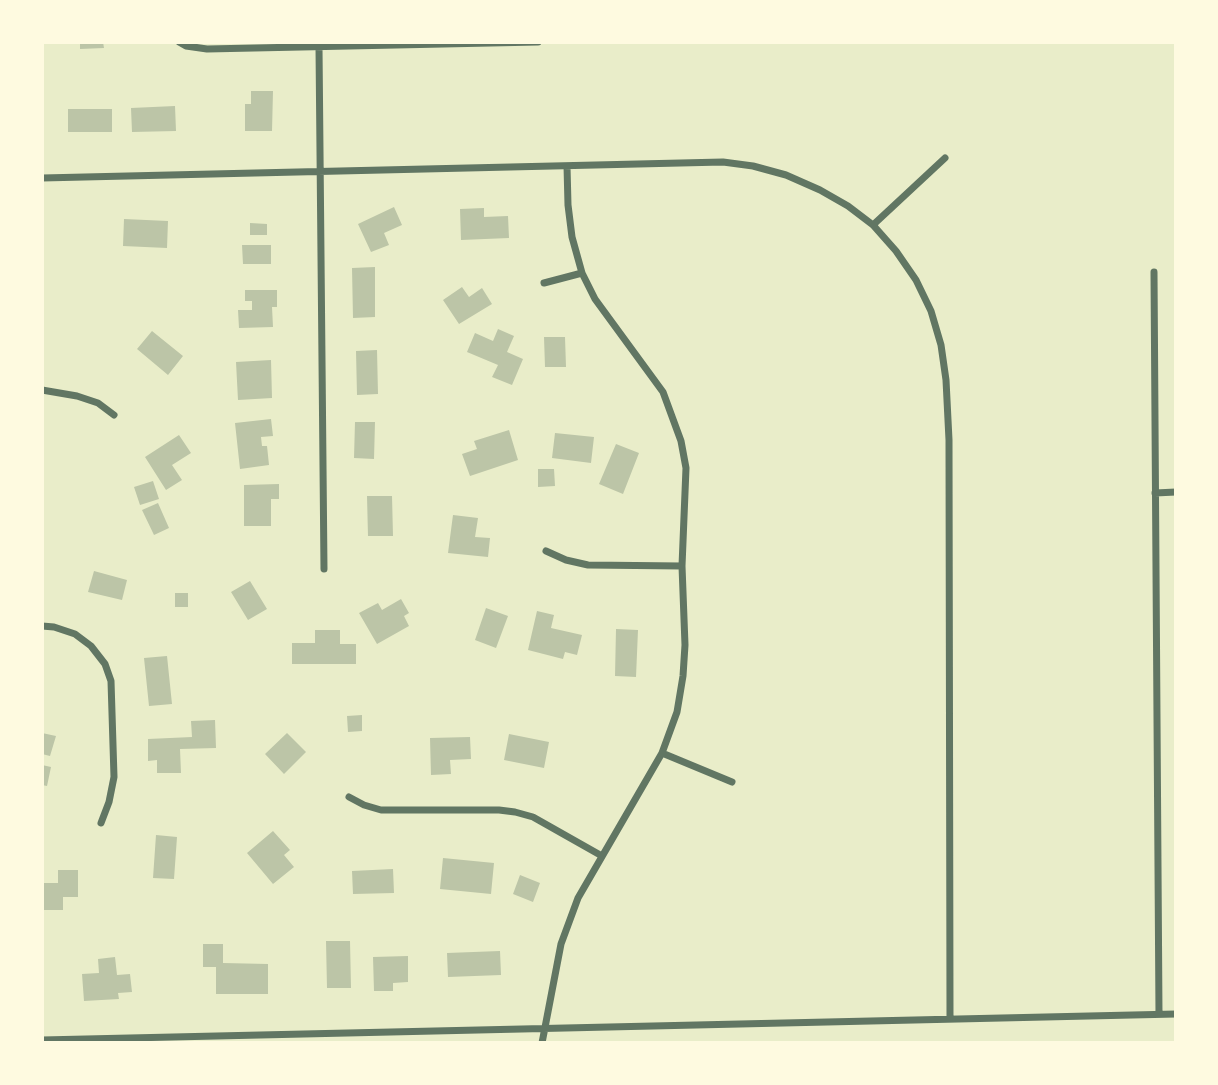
<!DOCTYPE html>
<html>
<head>
<meta charset="utf-8">
<style>
	body { margin:0 }
	#map { position:relative; width:1218px; height:1085px; overflow:hidden; background:#e9edc9; font-family:Ubuntu,sans-serif }
	canvas { display:block }
	.frame { position:absolute; inset:0; border:44px solid #fefae0; pointer-events:none }
</style>
</head>
<body>
<div id="map">
<canvas width="1218" height="1085"></canvas>
<div class="frame"></div>
</div>
<script>
const ctx = document.querySelector('canvas').getContext('2d');
ctx.lineJoin = 'round';
function paint(path, color) { ctx.fillStyle = color; ctx.fill(path, 'evenodd'); }
const toPath = rows => new Path2D(rows.map(r => 'M' + r).join(''));
function trace(path, color, width, dash) { ctx.strokeStyle = color; ctx.lineWidth = width; ctx.lineCap = dash ? 'butt' : 'round'; ctx.setLineDash(dash || []); ctx.stroke(path); }
const building = toPath([
	[80,42,103,42,104,48,80,49],
	[251,91,273,91,272,131,245,131,245,104,251,104],
	[175,106,176,131,132,132,131,108],
	[68,109,112,109,112,132,68,132],
	[394,207,402,225,384,233,389,245,371,252,358,224],
	[484,208,484,217,508,216,509,238,461,240,460,209],
	[124,219,168,221,167,248,123,246],
	[250,223,267,224,267,235,250,235],
	[242,245,271,245,271,264,243,264],
	[375,267,375,317,353,318,352,268],
	[462,287,469,297,482,288,492,304,459,324,443,300],
	[245,290,277,290,277,307,272,307,273,327,239,328,238,310,252,310,252,301,245,301],
	[498,329,514,336,507,352,523,359,512,385,492,377,498,365,467,352,475,333,493,341],
	[152,331,183,356,168,375,137,349],
	[544,337,565,337,566,367,545,367],
	[377,350,378,394,357,395,356,351],
	[271,360,272,398,238,400,236,362],
	[271,419,273,436,261,437,262,446,267,446,269,465,240,469,235,423],
	[355,422,375,422,374,459,354,458],
	[509,430,518,460,470,476,462,454,477,449,474,441],
	[555,433,594,437,591,463,552,458],
	[179,435,191,453,172,465,182,480,166,490,145,457],
	[616,444,639,453,623,494,599,484],
	[538,469,554,469,555,486,538,487],
	[153,481,159,499,140,505,134,487],
	[279,484,279,499,271,499,271,526,244,526,244,485],
	[367,496,392,496,393,536,368,536],
	[158,503,169,528,154,535,142,510],
	[453,515,478,518,475,537,490,538,488,557,448,553],
	[94,571,127,580,122,600,88,592],
	[250,581,267,609,248,620,231,592],
	[175,593,188,593,188,607,175,607],
	[401,599,409,613,404,616,409,626,377,644,359,613,378,603,382,610],
	[486,608,508,616,496,648,475,640],
	[537,611,554,615,551,628,582,635,577,655,565,652,563,659,528,650],
	[616,629,638,630,636,677,615,676],
	[315,630,340,630,340,644,356,644,356,664,292,664,292,643,315,643],
	[167,656,172,704,149,706,144,658],
	[362,715,362,731,348,732,347,716],
	[215,720,216,748,180,749,181,773,157,773,157,760,148,761,148,739,192,737,191,721],
	[42,733,56,736,50,756,42,754],
	[287,733,306,752,284,774,265,754],
	[509,734,549,742,544,768,504,760],
	[470,737,471,759,450,760,451,774,431,775,430,738],
	[42,765,51,767,47,786,42,785],
	[273,831,290,850,284,855,294,867,273,884,247,853],
	[156,835,177,837,174,879,153,878],
	[443,858,494,863,491,894,440,889],
	[393,869,394,893,353,894,352,871],
	[58,870,78,870,78,897,63,897,63,910,42,910,42,883,58,883],
	[520,875,540,883,533,902,513,894],
	[326,941,350,941,351,988,327,988],
	[203,944,223,944,223,963,268,964,268,994,216,994,216,967,203,967],
	[500,951,501,975,448,977,447,953],
	[408,956,408,982,393,983,393,991,374,991,373,957],
	[115,957,117,975,130,974,132,992,118,993,119,999,84,1001,82,974,99,973,98,959]
]);
const minor = toPath([
	[179,42,186,46,207,49,538,42],
	[319,47,324,569],
	[42,178,723,162,753,166,786,175,820,190,848,206,873,225,896,251,916,280,931,311,941,345,946,380,949,440,950,1019],
	[873,225,945,158],
	[1154,272,1159,1014],
	[544,283,582,273],
	[42,390,77,396,98,403,114,415],
	[1155,493,1176,492],
	[546,551,566,560,588,565,682,566],
	[42,626,54,627,75,634,91,646,105,664,111,681,114,777,109,802,101,823],
	[662,753,732,782],
	[349,797,364,805,381,810,499,810,515,812,533,817,602,856],
	[42,1040,1176,1014],
	[542,1043,561,944,578,898,662,753,677,712,683,676,685,645,682,566,686,468,681,441,663,392,595,299,582,273,572,237,568,205,567,166]
]);
paint(building, '#bcc5a7');
trace(minor, '#617663', 7);
</script>
</body>
</html>
